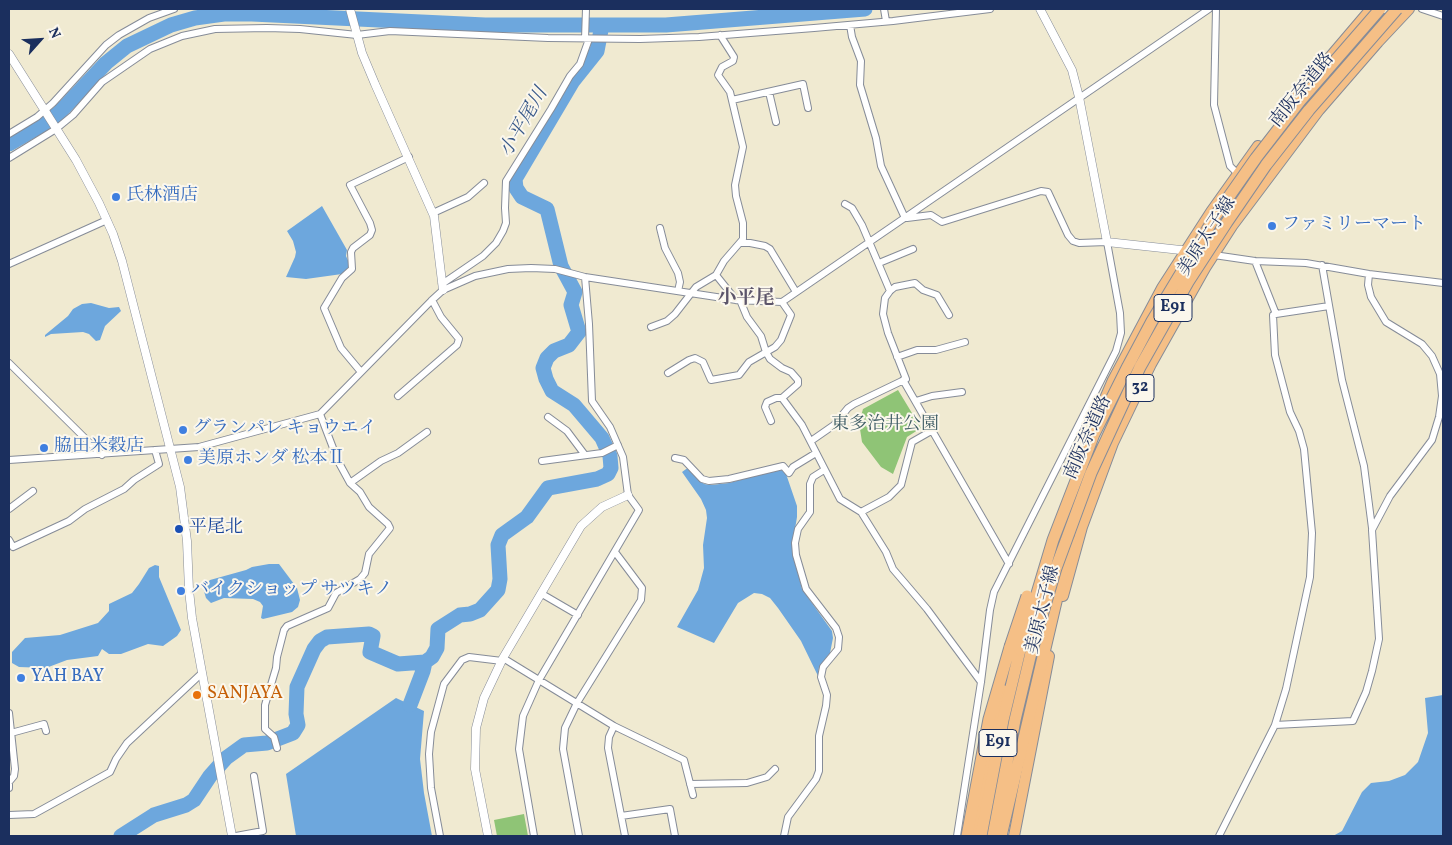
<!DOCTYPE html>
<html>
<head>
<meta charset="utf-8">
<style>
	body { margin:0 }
	#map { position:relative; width:1452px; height:845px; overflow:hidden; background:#f0ead1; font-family:Vollkorn,serif }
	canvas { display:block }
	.frame { position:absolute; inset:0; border:10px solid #1b2f5e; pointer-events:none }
	.north { position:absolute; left:15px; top:15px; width:50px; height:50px; -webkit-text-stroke:4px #fbf7ec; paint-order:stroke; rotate:64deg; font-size:14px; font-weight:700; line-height:20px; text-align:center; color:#1b2f5e }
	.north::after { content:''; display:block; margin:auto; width:18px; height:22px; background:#1b2f5e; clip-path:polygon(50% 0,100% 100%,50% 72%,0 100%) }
</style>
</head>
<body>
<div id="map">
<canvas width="1452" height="845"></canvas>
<div class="frame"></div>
<div class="north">N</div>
</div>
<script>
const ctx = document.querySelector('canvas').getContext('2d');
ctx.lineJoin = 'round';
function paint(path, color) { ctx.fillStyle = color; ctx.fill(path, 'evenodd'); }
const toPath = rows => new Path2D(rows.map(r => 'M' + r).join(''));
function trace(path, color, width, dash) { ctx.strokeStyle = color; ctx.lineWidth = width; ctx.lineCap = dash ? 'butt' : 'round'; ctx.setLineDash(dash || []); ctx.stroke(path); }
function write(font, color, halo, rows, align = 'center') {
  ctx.font = font + ' Vollkorn,"Noto Serif JP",serif'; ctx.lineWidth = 4; ctx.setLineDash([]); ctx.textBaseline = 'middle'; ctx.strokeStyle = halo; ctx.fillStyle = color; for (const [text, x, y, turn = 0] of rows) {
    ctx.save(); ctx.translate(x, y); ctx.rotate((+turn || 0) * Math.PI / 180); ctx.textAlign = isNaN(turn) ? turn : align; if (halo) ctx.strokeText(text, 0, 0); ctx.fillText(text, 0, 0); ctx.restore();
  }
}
const green = toPath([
	[898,390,921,428,907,437,893,474,881,467,862,442,860,429,860,420,863,409],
	[524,814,528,836,497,836,494,820]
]);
const water = toPath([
	[322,206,347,250,346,256,350,265,348,270,342,274,306,279,286,277,295,257,296,252,293,241,287,231],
	[91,303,109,308,119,307,121,311,105,326,100,340,96,341,89,334,83,332,51,334,45,337,45,335,68,316,73,309,82,304],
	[689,467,704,484,711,485,729,483,784,468,797,506,797,517,793,541,793,552,802,589,832,631,833,638,830,653,819,667,818,676,801,641,778,608,770,598,762,594,754,593,738,603,714,643,677,627,698,590,704,568,703,545,707,518,706,510,701,499,682,472],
	[269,564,279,564,297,588,300,600,298,607,292,612,263,619,261,618,263,606,260,602,253,599,224,598,211,603,206,598,203,588,210,580,246,570,252,567],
	[155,565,159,566,159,577,181,630,177,636,163,646,148,644,121,654,109,654,102,649,98,656,67,660,46,668,19,667,12,663,12,652,25,638,60,635,98,623,109,611,109,604,132,593,139,584,149,568],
	[1443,695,1443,836,1333,836,1342,831,1362,792,1371,783,1389,781,1405,775,1418,762,1428,733,1425,698],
	[396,698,424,711,420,759,424,793,432,836,296,836,286,774]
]);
const river = toPath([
	[9,144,42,125,59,113,106,63,127,46,171,25,195,18,224,14,252,14,485,25,666,25,865,9],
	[410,705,423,671,425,662],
	[121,836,154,815,186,805,194,800,210,776,226,758,244,745,267,743,293,733,298,725,296,714,297,687,314,649,320,641,327,637,369,634,373,636,370,652,398,664,425,662,432,657,437,648,438,629,460,615,470,614,480,610,498,590,500,579,498,545,502,535,527,517,548,488,597,479,608,474,611,468,610,456,602,438,574,405,552,391,546,379,543,368,547,358,554,351,569,345,579,332,571,305,575,292,561,266,547,209,522,197,516,188,515,179,573,81,597,51,602,25]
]);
const minor = toPath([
	[884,9,886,21],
	[1216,9,1214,105,1230,166,1237,173],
	[1422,9,1443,16],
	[850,25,852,37,861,61,860,85,876,138,881,166,905,218],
	[585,39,586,9],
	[769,92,776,122],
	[732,100,803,84,808,108],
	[9,134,37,117,53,103,106,45,119,35,149,18,174,9],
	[9,158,56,129,73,115,102,82,150,49,182,36,215,29,267,28,300,29,357,35,390,31,548,38,640,39,699,37,814,28,893,21,990,9],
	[845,204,852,208,862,225,890,291],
	[433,213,468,197,484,183],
	[907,218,931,215,942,222,1041,191,1048,192,1068,235,1073,241,1079,243,1107,242,1120,313,1121,333,1116,351,994,592,990,610,981,682,957,836],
	[660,228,665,248,678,273,680,282,678,291],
	[741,243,750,243,765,246,770,249,796,292],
	[1214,255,1255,261,1306,263,1369,274,1443,283],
	[1255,261,1276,314,1329,306],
	[879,263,913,249],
	[9,264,107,220],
	[1322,265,1342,380,1364,466,1372,528],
	[716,275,736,300],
	[442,284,483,256,496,243,503,231,506,223,505,208,506,181,551,109,570,76,580,64,589,39],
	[740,300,747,317,761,336,766,352,770,359,782,368,791,372,798,380,798,384,782,398],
	[651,327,667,321,675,314,696,287,716,275,724,261,743,239,743,223,736,196,735,185,743,147,730,92,718,75,722,67,733,61,734,57,720,35],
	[897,357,917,350,936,350,965,342],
	[9,363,102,455],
	[361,372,341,348,324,308,342,278,352,269,351,252,353,248,370,235,372,230,370,223,350,185,409,157],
	[668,373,689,360,695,358,703,362,711,380,739,375,749,362,775,347,781,340,791,315,782,302],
	[903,380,1009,564],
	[398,396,457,345,459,339,441,317,432,300],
	[916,401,932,396,962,392],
	[548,417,567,431,585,455],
	[771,421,765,407,767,402,776,398,782,398,802,425,840,499,861,512,886,552,893,569,927,609,981,682],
	[811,441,834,425,848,408,854,404,906,379,888,333,883,314,885,298,890,291,895,287,915,283,923,290,937,295,949,315],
	[675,458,684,460,702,479,709,481,729,479,783,466,789,473,793,467,816,453],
	[9,460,199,447,320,414,432,300,443,290,475,276,508,269,531,268,555,269,585,277,736,300,782,302,1209,9],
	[542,461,602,453,618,445],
	[350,483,381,461,398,453,427,432],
	[9,509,33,491],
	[861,512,889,497,901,485,912,442,933,430],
	[9,540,13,547,69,521,85,509,124,489,134,480,159,464,155,450],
	[542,594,578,615],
	[503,658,614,726,684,760,693,795],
	[9,713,15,769,14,776,9,782,9,788],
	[1275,725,1286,689,1310,577,1312,533,1304,449,1299,431,1290,412,1275,355,1273,315,1276,314],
	[614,726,609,737,608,748,625,836],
	[11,733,44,724,46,731],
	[277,748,274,737,265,729,265,705,276,668,277,657,284,630,287,626,328,608,336,593,360,579,365,573,369,554,390,528,388,524,369,507,360,492,350,483,338,461,320,414],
	[690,784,747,783,767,777,775,769],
	[9,815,34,814,110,772,116,759,127,743,202,673],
	[621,816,670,809,675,836],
	[236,836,263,831,254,776],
	[440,836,431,788,429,754,431,732,444,684,462,660,469,657,502,661],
	[534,836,519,749,523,716,539,680,639,510,628,495,623,457,610,427,592,401,589,324,585,277],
	[579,836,563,749,565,728,577,703,641,600,642,588,615,552],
	[784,836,788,817,816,779,819,771,819,736,826,706,827,695,821,677,823,667,838,649,839,637,836,628,806,589,796,555,795,543,798,529,810,512,810,484,813,477,824,470],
	[1219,836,1275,725,1353,721,1366,692,1372,671,1379,639,1372,530,1390,496,1432,440,1439,417,1442,396,1440,374,1432,356,1422,344,1386,322,1371,297,1368,285,1369,274]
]);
const tertiary = toPath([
	[350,9,362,53,375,84,434,216,443,290],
	[1040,9,1072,70,1079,97,1107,242,1190,251],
	[9,54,76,160,99,203,113,234,122,261,180,487,187,541,189,590,192,618,232,836],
	[488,836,475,769,476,728,484,698,503,658,581,526,602,507,628,495]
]);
const primary = toPath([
	[1291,103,1371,9],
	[1097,417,1113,380,1162,288,1211,212,1258,146],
	[1063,596,1082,527,1113,443,1151,364,1205,268,1232,226,1319,110,1378,42,1409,9],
	[974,836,993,732,1003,690],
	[1014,836,1049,656]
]);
const motorway = toPath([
	[967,836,989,719,1010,647],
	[981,836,1003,720,1020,650],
	[993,836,1015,720,1031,653],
	[1001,836,1070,542]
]);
const motorwayBridge = toPath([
	[1010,647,1027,596],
	[1020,650,1053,540,1094,434,1128,366,1152,321,1216,215,1256,158,1300,101,1380,9],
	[1031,653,1056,568,1091,473,1140,367,1188,282,1227,222,1266,165,1309,110,1397,9]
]);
const markers = [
	[116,197,5,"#3f7fe0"],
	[1272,226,5,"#3f7fe0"],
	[183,430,5,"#3f7fe0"],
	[44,448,5,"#3f7fe0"],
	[188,460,5,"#3f7fe0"],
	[179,529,5,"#1a4fb4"],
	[181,591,5,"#3f7fe0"],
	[21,678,5,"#3f7fe0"],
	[197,695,5,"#e8710a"]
];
const shields = [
	[1173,308,38],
	[1140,388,28],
	[998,743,38]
];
const shieldNames = [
	["E91",1173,308],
	["32",1140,388],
	["E91",998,743]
];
const streetNames = [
	["南阪奈道路",1303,91,-51],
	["美原太子線",1208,237,-57],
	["南阪奈道路",1089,438,-66],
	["美原太子線",1044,610,-76]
];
const shopNames = [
	["氏林酒店",126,197],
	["ファミリーマート",1282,226],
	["グランパレ キョウエイ",193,430],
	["脇田米穀店",54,448],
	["美原ホンダ 松本Ⅱ",198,460],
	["バイクショップ サツキノ",191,591],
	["YAH BAY",31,678]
];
const parkNames = [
	["東多治井公園",885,426]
];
const transitNames = [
	["平尾北",189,529]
];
const foodNames = [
	["SANJAYA",207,695]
];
const waterNames = [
	["小平尾川",525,123,-60]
];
const neighbourhoodNames = [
	["小平尾",746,300]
];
paint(green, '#8fc476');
paint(water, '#6da7dd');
trace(river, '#6da7dd', 15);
trace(minor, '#868c98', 8);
trace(tertiary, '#868c98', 9);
trace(primary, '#868c98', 12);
trace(motorway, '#868c98', 13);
trace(minor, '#fff', 6);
trace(tertiary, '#fff', 8);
trace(primary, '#f5bf86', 10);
trace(motorway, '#f5bf86', 11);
trace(motorwayBridge, '#868c98', 13, []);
trace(motorwayBridge, '#f5bf86', 11);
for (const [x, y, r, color] of markers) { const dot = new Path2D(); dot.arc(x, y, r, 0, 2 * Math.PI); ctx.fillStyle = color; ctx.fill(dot); trace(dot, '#fbf7ec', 2); }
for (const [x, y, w] of shields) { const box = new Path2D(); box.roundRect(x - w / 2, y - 13.5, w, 27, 4); ctx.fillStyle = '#fbf7ec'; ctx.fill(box); trace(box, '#1b2f5e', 1); }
write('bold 16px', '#1b2f5e', null, shieldNames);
write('18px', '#1b2f5e', '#fbf7ec', streetNames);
write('18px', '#366cbe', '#fbf7ec', shopNames, 'left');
write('18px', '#3e5c65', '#fbf7ec', parkNames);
write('18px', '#164399', '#fbf7ec', transitNames, 'left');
write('18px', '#c56008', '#fbf7ec', foodNames, 'left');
write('italic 19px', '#38598a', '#fbf7ec', waterNames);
write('bold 19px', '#5c556a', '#fbf7ec', neighbourhoodNames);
</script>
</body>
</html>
